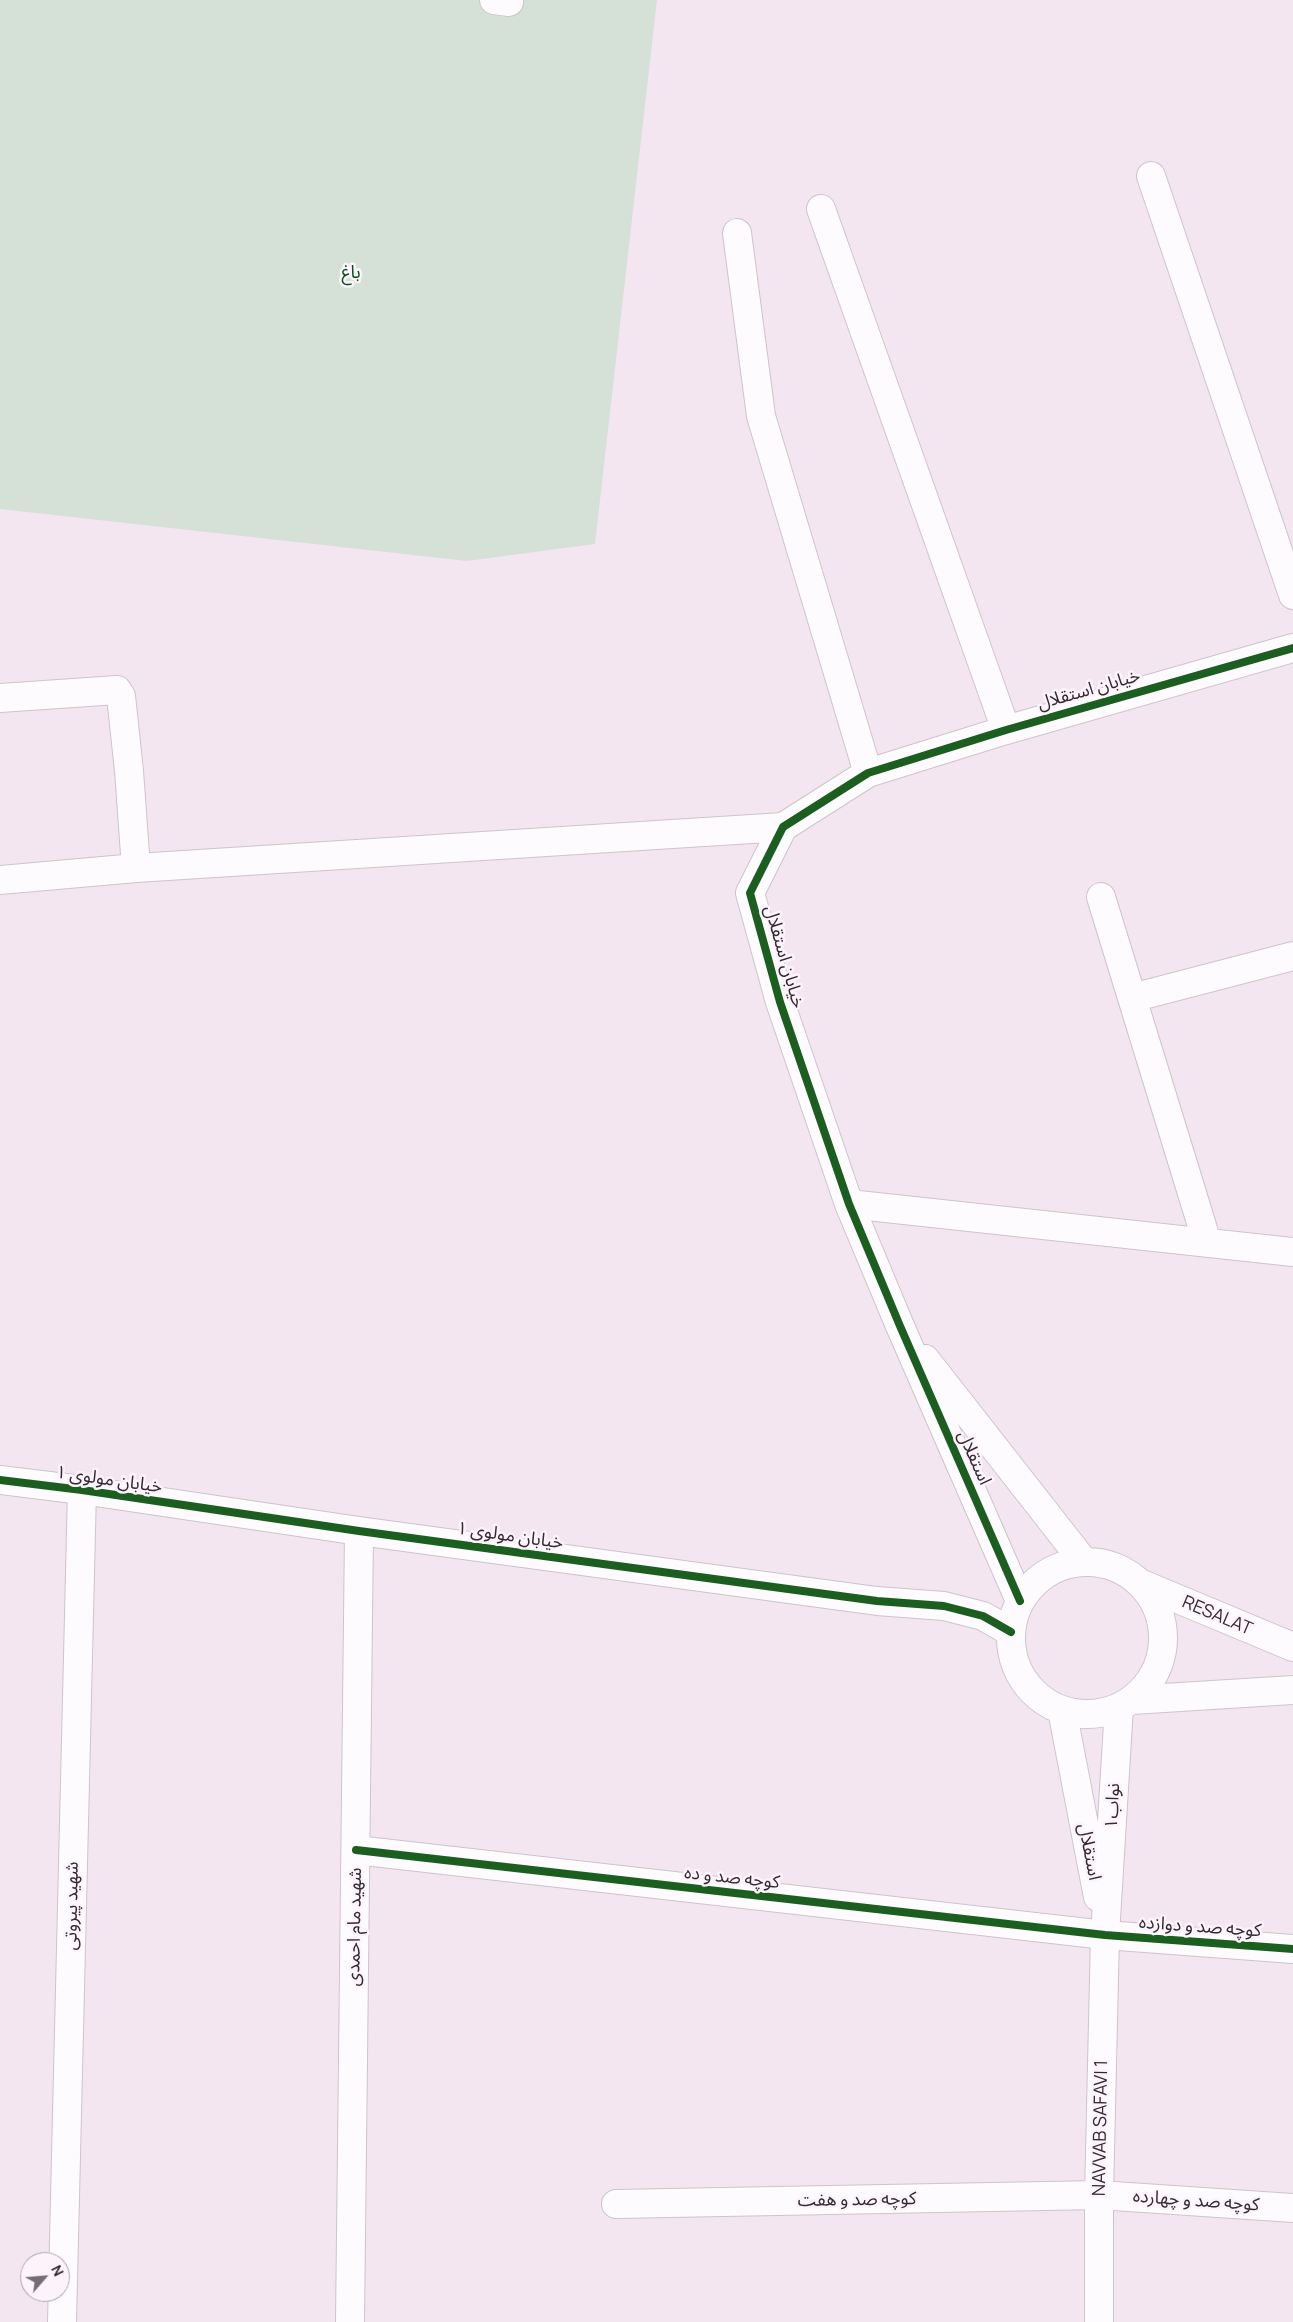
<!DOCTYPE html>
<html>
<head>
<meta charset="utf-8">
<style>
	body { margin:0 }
	#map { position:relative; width:1293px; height:2322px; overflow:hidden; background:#f3e6f1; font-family:Manrope,sans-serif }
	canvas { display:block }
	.north { position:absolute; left:20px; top:2252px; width:50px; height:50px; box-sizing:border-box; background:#fdf3fb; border:1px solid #aca3ab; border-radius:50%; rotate:63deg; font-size:14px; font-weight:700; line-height:20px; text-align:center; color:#332a32 }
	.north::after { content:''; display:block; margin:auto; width:18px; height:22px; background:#766c75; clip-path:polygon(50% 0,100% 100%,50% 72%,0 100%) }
</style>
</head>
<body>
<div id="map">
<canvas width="1293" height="2322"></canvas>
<div class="north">N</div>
</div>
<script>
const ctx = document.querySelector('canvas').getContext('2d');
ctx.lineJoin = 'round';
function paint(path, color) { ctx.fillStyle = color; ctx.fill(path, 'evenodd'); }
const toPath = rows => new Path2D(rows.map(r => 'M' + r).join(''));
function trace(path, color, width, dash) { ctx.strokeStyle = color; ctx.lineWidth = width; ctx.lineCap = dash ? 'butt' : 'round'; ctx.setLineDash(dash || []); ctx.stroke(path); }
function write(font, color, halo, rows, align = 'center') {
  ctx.font = font + ' Manrope,"Noto Sans Arabic",sans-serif'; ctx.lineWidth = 5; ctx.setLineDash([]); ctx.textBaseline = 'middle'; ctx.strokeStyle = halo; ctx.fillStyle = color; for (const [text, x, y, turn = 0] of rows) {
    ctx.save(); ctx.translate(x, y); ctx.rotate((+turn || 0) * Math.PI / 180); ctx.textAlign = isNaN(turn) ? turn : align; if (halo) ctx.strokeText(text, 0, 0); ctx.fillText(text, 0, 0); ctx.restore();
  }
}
const green = toPath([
	[0,0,657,0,595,544,467,561,0,509]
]);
const minor = toPath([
	[494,0,509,2],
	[1151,176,1293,595],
	[821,209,1006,730],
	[737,233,761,416,868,773],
	[0,698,117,690,121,696,129,771,136,868],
	[0,880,136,868,783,827],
	[1101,897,1207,1242],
	[1132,998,1293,956],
	[849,1204,1293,1252],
	[925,1359,1084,1562],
	[0,1480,82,1490,359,1531,877,1601,944,1606,983,1616,1011,1632],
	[1020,1601,900,1326,849,1204,780,1002,750,893,783,827,868,773,1006,730,1293,648],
	[356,1850,1105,1935,1293,1949],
	[616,2204,1099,2195,1293,2208],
	[62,2322,82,1490],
	[350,2322,359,1531]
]);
const major = toPath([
	'1011 1638a76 76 0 1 1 152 0a76 76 0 1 1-152 0Z',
	[1142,1584,1293,1647],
	[1132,1700,1293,1690],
	[1062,1710,1098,1897],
	[1099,2322,1099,2195,1105,1935,1119,1707]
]);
const cycleway = toPath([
	[0,1480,82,1490,359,1531,877,1601,944,1606,983,1616,1011,1632],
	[1020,1601,900,1326,849,1204,780,1002,750,893,783,827,868,773,1006,730,1293,648],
	[356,1850,1105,1935,1293,1949]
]);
const parkNames = [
	["باغ",351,273]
];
const streetNames = [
	["خیابان استقلال",1089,690,-16],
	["خیابان استقلال",784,957,74],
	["استقلال",974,1458,66],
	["خیابان مولوی ۱",109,1480,8],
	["خیابان مولوی ۱",510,1536,8],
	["RESALAT",1217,1616,23],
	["نواب۱",1113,1806,-87],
	["استقلال",1089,1852,79],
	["کوچه صد و ده",732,1878,6],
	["شهید پیروتی",72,1906,-89],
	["شهید مام احمدی",355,1927,-89],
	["کوچه صد و دوازده",1200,1927,4],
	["NAVVAB SAFAVI 1",1101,2128,-89],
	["کوچه صد و هفت",857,2200,-1],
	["کوچه صد و چهارده",1196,2201,4]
];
paint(green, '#d5e1d6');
trace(minor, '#cec4cc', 30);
trace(major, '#cec4cc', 30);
trace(minor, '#fdfbfd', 28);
trace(major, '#fdfbfd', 28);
trace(cycleway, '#1b5e20', 8);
write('18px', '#00531d', '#fdf3fb', parkNames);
write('18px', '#332a32', '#fdf3fb', streetNames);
</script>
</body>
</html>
